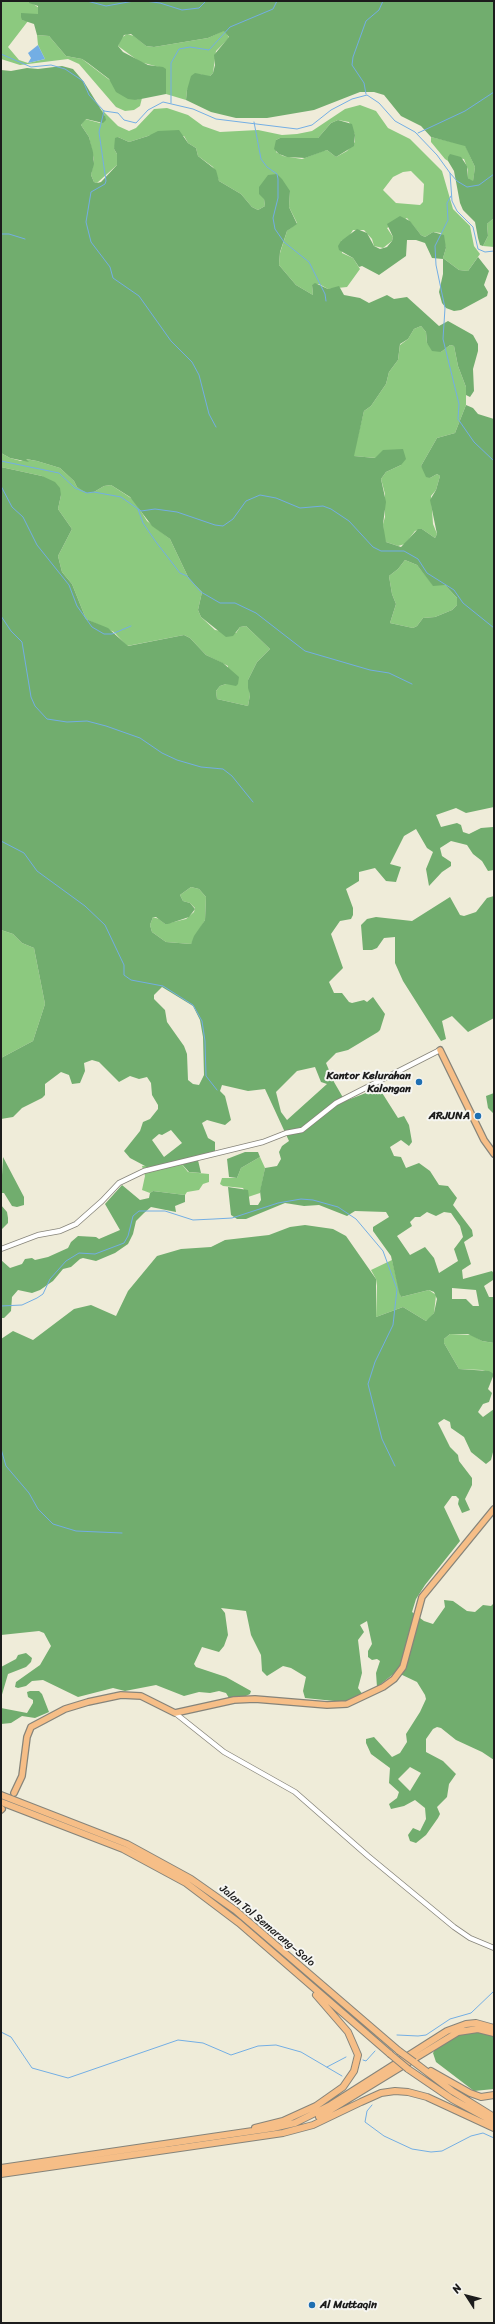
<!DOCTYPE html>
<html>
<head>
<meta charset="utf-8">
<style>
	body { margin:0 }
	#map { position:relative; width:495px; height:2324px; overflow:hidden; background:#efecd9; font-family:Sriracha,sans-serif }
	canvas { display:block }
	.frame { position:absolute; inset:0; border:2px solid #1c1c1c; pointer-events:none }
	.north { position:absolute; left:447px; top:2276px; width:40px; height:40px; -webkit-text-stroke:3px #f6f6f2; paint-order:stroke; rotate:306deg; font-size:11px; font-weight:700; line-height:16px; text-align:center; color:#1c1c1c }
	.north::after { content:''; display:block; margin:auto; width:14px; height:18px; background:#1c1c1c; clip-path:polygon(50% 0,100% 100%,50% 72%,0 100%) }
</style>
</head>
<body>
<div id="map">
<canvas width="495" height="2324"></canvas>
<div class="frame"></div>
<div class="north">N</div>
</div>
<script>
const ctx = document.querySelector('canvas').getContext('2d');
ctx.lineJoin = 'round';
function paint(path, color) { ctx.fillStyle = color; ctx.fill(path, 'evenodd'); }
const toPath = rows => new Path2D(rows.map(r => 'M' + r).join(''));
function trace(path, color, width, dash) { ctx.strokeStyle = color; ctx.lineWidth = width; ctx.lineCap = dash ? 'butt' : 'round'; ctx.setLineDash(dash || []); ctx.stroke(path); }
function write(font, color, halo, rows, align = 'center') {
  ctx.font = font + ' Sriracha,sans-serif'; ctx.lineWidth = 4; ctx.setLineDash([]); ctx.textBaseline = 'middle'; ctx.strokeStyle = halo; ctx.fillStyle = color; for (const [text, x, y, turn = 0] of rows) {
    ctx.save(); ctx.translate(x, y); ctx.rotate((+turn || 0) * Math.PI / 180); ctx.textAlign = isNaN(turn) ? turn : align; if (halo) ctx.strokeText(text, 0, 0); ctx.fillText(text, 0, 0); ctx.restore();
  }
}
const green = toPath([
	[1,1,29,1,39,8,38,14,27,15,22,20,28,21,8,47,19,60,28,63,45,59,38,45,37,35,49,36,66,56,82,59,136,100,142,98,140,106,134,110,125,111,116,107,79,64,68,59,20,65,1,59],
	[225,30,229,38,216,51,213,73,210,76,206,76,199,74,187,90,186,100,166,94,166,73,159,67,140,62,118,46,121,38,127,34,134,36,146,46,154,47,208,38],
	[360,105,376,111,388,128,410,139,442,171,453,209,470,226,474,246,480,254,468,271,459,270,443,258,446,248,441,233,433,232,425,237,421,235,407,218,387,228,393,237,392,241,383,248,374,246,372,239,364,230,353,230,348,238,341,241,342,253,353,258,360,269,347,287,328,289,319,284,312,285,313,295,296,285,279,265,280,253,287,231,297,223,289,207,290,191,264,199,265,206,258,210,252,207,241,194,219,181,213,167,198,156,196,148,188,143,184,136,151,135,129,142,118,137,114,149,117,154,117,165,97,183,94,182,91,175,94,160,89,137,81,125,85,119,100,123,105,116,101,109,118,126,129,131,136,128,154,109,167,108,188,115,203,126,220,132,258,130,282,135,297,134,312,131,345,109],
	[338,120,349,122,355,135,355,142,347,151,336,157,327,150,323,151,302,159,283,156,276,152,276,140,280,138,318,138,331,123],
	[411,171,424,184,423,202,420,205,396,203,383,190,393,177,403,172],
	[431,137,465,145,475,167,473,182,468,178,468,170,464,159,448,157,448,161,445,159,431,142],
	[494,218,494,247,483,246,488,236,487,224],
	[421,326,426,332,427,343,441,352,450,345,454,346,458,366,466,387,466,405,455,433,437,438,421,466,430,478,437,474,440,476,436,490,431,496,433,524,437,534,435,538,422,529,415,531,405,544,398,546,386,542,384,539,383,524,385,517,385,494,381,479,386,472,401,465,376,458,353,456,364,411,371,406,386,384,389,372,398,360,400,345,408,339,414,329],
	[1,453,10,458,21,461,25,459,37,461,60,468,74,481,77,487,94,492,104,486,111,485,134,500,147,521,170,539,189,579,202,592,198,610,201,617,215,630,236,633,240,627,246,626,270,649,257,662,248,680,250,695,248,706,217,699,216,691,220,686,226,684,228,666,206,655,190,638,184,635,127,646,114,632,86,619,72,584,62,572,58,556,72,529,58,509,61,495,42,476,1,467],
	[405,560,417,565,433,585,445,585,457,598,457,605,452,610,435,617,423,618,417,626,413,628,390,623,396,604,392,594,389,576,398,569],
	[191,887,199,889,206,897,205,920,191,944,166,942,152,932,150,925,153,917,159,919,165,924,186,919,194,912,195,908,190,903,183,901,180,895],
	[1,930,13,934,22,943,34,948,45,1004,33,1041,1,1058],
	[260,1157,265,1168,260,1193,248,1197,243,1188,223,1186,220,1184,222,1178,237,1178,241,1168],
	[180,1162,188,1172,209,1174,209,1182,203,1184,199,1190,187,1192,185,1195,153,1191,150,1193,142,1190,145,1176,142,1166],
	[392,1260,401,1297,429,1290,436,1295,434,1313,429,1319,426,1321,403,1307,376,1317,377,1286,376,1279,371,1270],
	[450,1334,472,1335,482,1341,494,1343,494,1374,482,1370,459,1369,444,1343,444,1339]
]);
const forest = toPath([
	[29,1,494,1,494,218,487,224,488,236,483,246,480,245,478,238,475,222,463,210,460,203,454,171,448,161,448,157,450,154,461,157,467,166,468,178,473,181,475,167,465,146,431,137,421,126,401,116,384,95,374,92,360,92,314,110,267,118,236,118,211,112,186,100,187,90,191,76,195,73,210,76,213,73,215,65,214,55,229,37,224,31,208,38,154,47,146,46,131,34,124,35,118,46,123,52,148,65,163,67,166,69,166,94,136,100,128,99,116,92,109,79,88,63,82,59,66,56,49,36,37,35,34,24,22,20,21,17,21,13,38,14,38,6,29,3],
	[62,66,73,69,84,82,105,116,106,120,103,123,86,119,81,125,89,137,93,152,94,164,91,175,94,182,97,183,101,182,117,165,117,154,114,149,115,138,118,137,129,142,148,136,158,131,179,130,188,143,196,148,198,156,216,170,219,181,241,194,252,207,258,210,265,206,264,199,259,194,259,187,268,175,277,174,282,179,290,191,289,207,297,224,287,231,280,252,279,265,296,285,313,295,312,285,315,283,328,289,339,286,344,295,360,298,369,303,387,295,394,299,407,297,439,326,448,321,473,335,478,344,478,351,473,369,474,391,470,397,466,395,466,387,458,366,454,346,450,345,441,352,432,351,427,343,426,332,421,326,414,329,408,339,400,344,398,360,389,372,386,384,371,406,364,411,354,456,375,458,383,450,403,449,406,459,401,465,386,472,381,479,386,502,383,524,386,542,401,547,418,529,422,529,435,538,437,534,430,500,436,490,440,476,437,474,430,478,426,477,421,466,437,438,455,433,466,405,473,408,478,414,494,419,494,807,466,813,456,808,436,815,441,827,457,823,461,825,463,832,469,834,481,828,493,827,494,870,488,871,482,861,473,854,467,845,451,841,440,848,442,856,451,862,451,866,442,872,429,886,426,869,433,852,427,848,416,829,404,836,390,864,401,867,396,882,386,881,375,868,359,872,359,881,346,889,353,908,353,915,351,919,340,921,331,934,343,968,329,982,334,993,342,993,349,1002,352,1003,364,1000,367,1002,373,997,385,1014,380,1030,378,1032,348,1050,336,1053,326,1063,334,1082,345,1101,379,1088,398,1118,404,1116,409,1125,412,1142,409,1146,401,1140,390,1147,394,1156,401,1157,406,1168,419,1163,430,1171,439,1185,448,1186,457,1198,453,1205,472,1230,473,1236,464,1242,471,1264,462,1270,463,1279,492,1271,494,1274,493,1280,484,1286,489,1297,494,1297,494,1343,482,1341,468,1334,450,1334,444,1339,444,1343,459,1369,489,1371,494,1374,488,1389,492,1393,489,1402,483,1404,478,1412,483,1417,494,1409,494,1448,491,1460,486,1464,471,1452,464,1437,451,1428,450,1422,444,1419,438,1423,450,1447,458,1455,459,1461,472,1478,472,1485,465,1499,470,1510,462,1513,458,1504,459,1499,456,1496,452,1496,444,1507,460,1541,425,1585,416,1599,412,1612,424,1621,433,1624,445,1607,444,1600,453,1601,467,1611,475,1612,483,1605,491,1606,494,1603,494,1760,482,1752,456,1740,441,1728,437,1727,433,1729,426,1739,426,1752,443,1761,456,1774,449,1784,447,1797,437,1807,440,1814,438,1818,426,1835,416,1843,410,1841,408,1835,413,1828,420,1831,426,1819,425,1808,415,1800,404,1806,391,1809,389,1804,397,1798,399,1792,389,1783,390,1768,371,1754,366,1743,366,1739,374,1737,392,1757,400,1753,407,1742,406,1734,420,1712,426,1699,425,1695,417,1682,396,1672,377,1687,376,1673,380,1661,377,1659,372,1660,368,1657,368,1651,372,1644,367,1621,360,1625,364,1632,358,1640,362,1673,358,1688,363,1695,344,1702,305,1698,303,1691,306,1677,291,1668,283,1666,267,1676,262,1671,261,1655,251,1635,246,1611,221,1608,225,1613,228,1635,224,1646,219,1652,202,1647,194,1664,196,1667,226,1677,251,1691,250,1694,246,1696,229,1698,226,1693,219,1691,210,1693,199,1692,184,1696,156,1685,125,1691,113,1688,78,1697,43,1680,32,1681,26,1686,18,1688,15,1687,16,1682,40,1665,51,1646,44,1633,39,1631,1,1635,1,1339,13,1331,33,1340,74,1309,91,1305,116,1316,128,1291,157,1256,181,1249,211,1247,225,1240,269,1235,290,1227,305,1225,333,1229,346,1236,376,1279,376,1317,403,1307,426,1321,434,1313,437,1299,434,1292,429,1290,401,1297,399,1292,391,1256,373,1231,373,1227,389,1217,386,1212,355,1211,347,1216,319,1205,304,1206,285,1203,246,1219,237,1219,231,1215,228,1187,248,1190,250,1205,258,1205,261,1200,260,1191,265,1168,277,1166,281,1159,279,1152,282,1146,289,1141,265,1089,248,1091,222,1085,220,1091,225,1096,231,1120,225,1125,207,1120,202,1123,208,1138,215,1142,215,1152,197,1156,201,1173,189,1172,180,1162,147,1167,130,1158,124,1151,140,1131,143,1122,150,1119,158,1109,158,1105,152,1095,151,1083,147,1077,139,1079,130,1076,119,1082,99,1062,92,1060,84,1063,85,1071,80,1083,72,1084,69,1075,61,1072,45,1084,45,1095,42,1098,22,1108,13,1117,1,1119,1,1058,33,1041,45,1004,34,948,22,943,13,934,1,930,1,467,42,476,55,482,60,488,61,495,58,509,72,529,58,556,62,572,72,584,86,619,108,628,128,646,184,635,190,638,206,655,223,663,239,677,238,684,236,686,226,684,220,686,216,691,217,699,248,706,250,695,248,688,248,680,257,662,270,649,246,626,240,627,233,636,226,637,201,617,198,610,202,592,189,579,170,539,152,526,130,497,111,485,104,486,94,492,87,493,77,487,74,481,60,468,37,461,26,459,29,462,10,458,1,453,1,70,11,71,27,68,38,69],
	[405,560,417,565,433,586,445,585,457,598,457,605,452,610,435,617,423,618,417,626,413,628,390,623,396,604,392,594,389,576,398,569],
	[191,887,199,889,206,897,205,920,194,936,191,944,166,942,152,932,150,925,153,917,156,917,165,924,168,924,189,917,195,909,190,903,183,901,180,895],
	[162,987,193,1006,200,1020,203,1037,204,1075,199,1085,193,1084,188,1080,187,1054,184,1046,167,1022,165,1010,154,999,154,995],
	[315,1067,321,1082,327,1084,287,1120,281,1112,276,1092,297,1071],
	[171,1130,182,1143,164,1157,152,1140,159,1134,162,1135],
	[427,1212,436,1216,444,1212,451,1213,460,1226,463,1237,454,1249,458,1261,439,1273,434,1258,425,1247,410,1255,397,1236,412,1226,410,1222,415,1217,420,1217],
	[452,1288,476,1290,479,1306,473,1306,466,1299,452,1299],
	[410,1767,421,1773,410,1791,398,1779],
	[338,120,352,124,355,135,354,146,336,157,327,150,305,158,287,157,279,154,274,149,276,140,280,138,318,138,331,123],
	[400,216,410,221,421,235,425,237,433,232,444,235,446,248,443,258,459,270,468,271,478,257,489,271,484,285,488,292,487,296,461,310,454,311,446,308,442,303,439,292,443,274,443,259,432,258,425,243,416,240,407,240,406,256,379,275,362,266,359,267,353,258,339,250,338,246,341,241,357,229,367,233,374,246,380,249,387,247,392,241,393,237,387,224],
	[494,896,494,1018,468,1032,452,1016,442,1021,446,1039,441,1041,403,981,395,963,395,937,384,938,377,948,372,950,363,950,361,925,367,919,376,917,412,921,450,897,460,915,464,916,476,912,487,898],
	[494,1093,494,1114,488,1108,486,1096],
	[245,1152,258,1152,260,1157,241,1168,237,1178,229,1177,227,1159],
	[3,1157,24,1197,24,1205,17,1207,12,1206,4,1193,1,1193],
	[122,1185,140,1200,149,1198,150,1193,153,1191,185,1195,185,1202,175,1206,176,1212,151,1207,144,1213,136,1221,133,1234,128,1244,115,1253,96,1261,83,1258,80,1259,71,1267,63,1269,53,1281,40,1290,32,1293,18,1290,12,1297,11,1311,4,1318,1,1318,1,1260,10,1268,22,1264,25,1259,32,1258,35,1260,48,1257,68,1248,71,1242,78,1236,96,1237,99,1239,120,1230,105,1204],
	[1,1205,7,1212,8,1218,8,1223,1,1230],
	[26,1653,32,1658,31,1662,26,1667,8,1674,1,1698,1,1667,16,1659,18,1655],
	[30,1691,39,1691,42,1694,49,1712,35,1718,22,1716,11,1723,1,1724,1,1708,27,1713,33,1703,33,1700,28,1697,27,1692],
	[465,2032,483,2032,494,2036,494,2089,474,2091,436,2062,433,2053,436,2048,451,2038]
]);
const water = toPath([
	[38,45,45,59,28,63,31,58,28,53]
]);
const stream = toPath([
	[87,1,106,6,134,1],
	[145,1,160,3,182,10,199,8,206,1],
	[1,54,31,67,51,65,65,69,83,81,89,95,104,111,118,113,124,120,136,123,148,110,163,102,193,109,216,119,297,129,312,125,331,110,352,99,367,95,379,103,395,121,415,132,437,155,450,173,452,201,457,211,473,227,478,249,485,252,494,251],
	[366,94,364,83,352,65,353,57,366,21,379,10,383,1],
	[171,103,171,63,179,49,190,47,209,50,230,27,273,9,277,1],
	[104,111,99,132,106,181,105,184,91,192,86,222,91,242,110,267,113,278,139,296,171,341,192,362,199,375,209,414,216,427],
	[254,122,261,159,267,167,277,174,278,179,278,198,273,218,275,229,284,242,309,262,325,294,326,301],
	[418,133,465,111,494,92],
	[450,173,457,181,467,187,479,185,494,174],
	[451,196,447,203,448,220,435,246,436,265,445,308,443,339,459,404,458,419,474,442,494,461],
	[1,234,9,234,25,239],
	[1,461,59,473,75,488,87,493,94,492,121,497,141,511,155,509,177,512,215,525,223,526,233,519,246,501,260,495,276,498,300,508,323,506,331,509,349,521,373,547,381,551,404,551,418,559,427,573,454,590,463,603,494,628],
	[1,486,12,507,23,517,37,545,69,585,77,606,92,627,104,634,112,634,131,626],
	[138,509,143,523,156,542,180,573,187,576,201,592,220,603,235,603,256,613,305,651,370,670,389,673,412,684],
	[1,616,11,631,22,642,31,697,35,706,47,719,67,722,87,721,106,726,140,738,162,753,177,760,201,767,223,769,232,776,253,802],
	[1,841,24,853,37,871,85,906,105,925,124,965,124,975,131,980,163,986,193,1005,202,1021,205,1041,206,1076,217,1090],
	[1,1306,22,1305,37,1298,43,1294,50,1279,66,1261,79,1253,95,1254,124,1243,128,1236,133,1216,139,1211,165,1211,193,1220,214,1219,232,1218,278,1203,301,1199,313,1200,338,1207,356,1219,383,1251,397,1289,393,1325,375,1362,368,1384,382,1439,395,1466],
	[1,1449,6,1466,29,1493,38,1509,53,1524,76,1531,122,1533],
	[1,2032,11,2037,32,2068,68,2078,178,2040,203,2043,231,2055,258,2046,276,2045,301,2052,342,2076],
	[397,2035,418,2036,426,2035,450,2019,471,2013,494,1991],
	[363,2060,366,2061,375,2051],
	[327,2067,346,2057],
	[372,2105,367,2111,365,2122,384,2136,412,2149,431,2152,442,2151,471,2136,483,2133,494,2138]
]);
const minor = toPath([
	[1,1249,38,1235,60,1231,76,1224,102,1201,119,1183,144,1171,263,1142,286,1133,302,1130,336,1103,440,1050],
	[175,1713,224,1752,295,1792,368,1856,454,1927,470,1938,494,1948]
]);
const major = toPath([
	[440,1050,484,1140,494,1154],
	[14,1793,22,1776,27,1737,31,1727,65,1709,88,1702,121,1695,141,1696,175,1713,234,1700,255,1699,327,1705,347,1704,383,1687,394,1679,403,1667,422,1597,494,1509],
	[1,1810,2,1809]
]);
const highway = toPath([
	[1,1795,127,1844,191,1879,235,1910,399,2051],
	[1,1802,123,1849,186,1883,239,1923,390,2054],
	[414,2062,452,2091,494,2117],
	[408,2069,452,2099,494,2122],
	[431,2071,470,2093,481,2097,494,2095],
	[319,2117,458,2032,478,2029,494,2033],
	[255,2128,283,2121,316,2106,343,2087,354,2071,358,2055,348,2032,316,1995],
	[1,2168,273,2128,295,2123,329,2106,447,2031,466,2024,476,2023,494,2028],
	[1,2174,283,2133,313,2125,361,2102,381,2093,395,2091,408,2092,427,2097,494,2128]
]);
const highwayBridge = toPath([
	[399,2051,414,2062],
	[390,2054,408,2069]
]);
const markers = [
	[419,1082,4,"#1f6fb2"],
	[478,1116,4,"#1f6fb2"],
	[312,2305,4,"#1f6fb2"]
];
const poiNames = [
	["Kantor Kelurahan",411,1076],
	["Kalongan",411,1089],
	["ARJUNA",470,1116],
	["Al Muttaqin",320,2305,"left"]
];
const streetNames = [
	["Jalan Tol Semarang–Solo",267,1926,40]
];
paint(green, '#8cc97f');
paint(forest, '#71ad6e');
paint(water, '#73aee4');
trace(stream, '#73aee4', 1);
trace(minor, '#86847a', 6);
trace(major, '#86847a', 8);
trace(highway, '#86847a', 8);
trace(minor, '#fff', 4.5);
trace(major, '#f6be87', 5.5);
trace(highway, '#f6be87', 6);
trace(highwayBridge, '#86847a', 8, []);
trace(highwayBridge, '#f6be87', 6);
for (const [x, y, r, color] of markers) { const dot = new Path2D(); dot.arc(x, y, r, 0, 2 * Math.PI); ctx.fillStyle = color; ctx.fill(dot); trace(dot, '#f6f6f2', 1.5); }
write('bold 11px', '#1c1c1c', '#f6f6f2', poiNames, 'right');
write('11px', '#1c1c1c', '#f6f6f2', streetNames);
</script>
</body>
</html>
